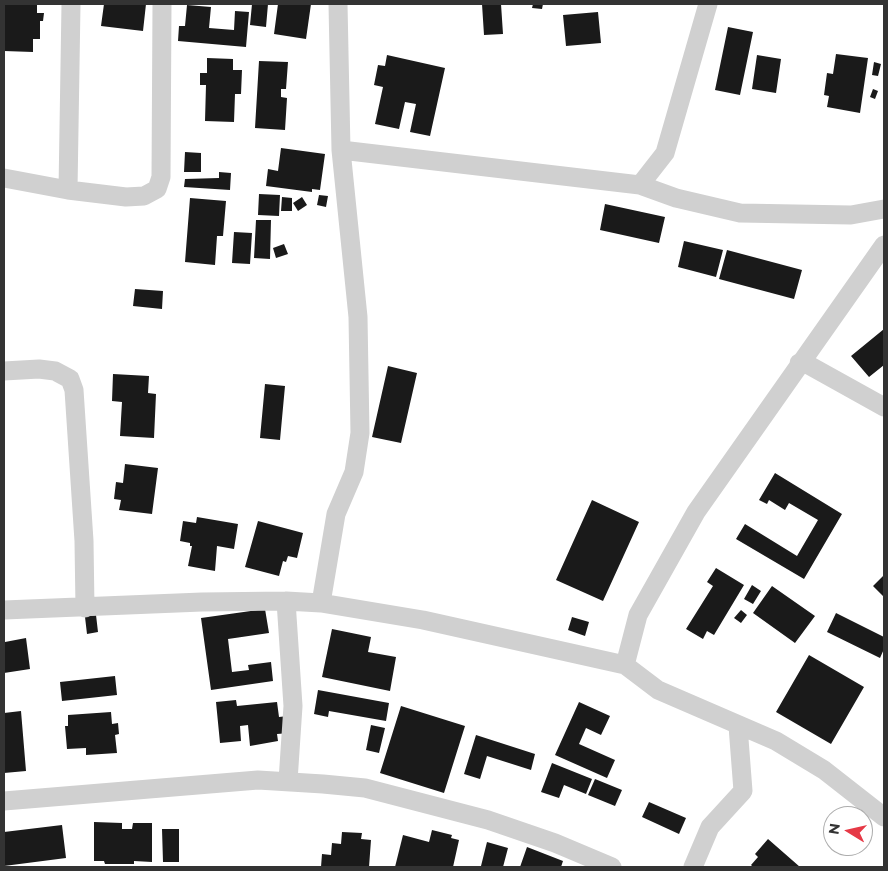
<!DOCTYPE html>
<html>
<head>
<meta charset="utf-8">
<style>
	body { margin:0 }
	#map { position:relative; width:888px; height:871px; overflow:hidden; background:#fff; font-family:Montserrat,sans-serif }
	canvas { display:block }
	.frame { position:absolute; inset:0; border:5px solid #333; pointer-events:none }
	.north { position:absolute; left:823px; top:806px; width:50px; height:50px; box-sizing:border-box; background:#fff; border:1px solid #adadad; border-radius:50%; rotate:279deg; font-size:14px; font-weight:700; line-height:20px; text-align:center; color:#333 }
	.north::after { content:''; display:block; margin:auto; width:18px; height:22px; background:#e63946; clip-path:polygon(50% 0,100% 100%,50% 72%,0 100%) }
</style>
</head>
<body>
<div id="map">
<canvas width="888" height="871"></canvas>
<div class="frame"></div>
<div class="north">N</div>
</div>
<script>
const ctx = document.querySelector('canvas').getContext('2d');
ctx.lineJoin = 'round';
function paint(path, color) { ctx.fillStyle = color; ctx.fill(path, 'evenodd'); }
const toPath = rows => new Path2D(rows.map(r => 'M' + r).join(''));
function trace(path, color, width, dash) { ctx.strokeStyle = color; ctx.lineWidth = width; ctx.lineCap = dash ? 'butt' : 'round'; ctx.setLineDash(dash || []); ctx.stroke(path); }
const building = toPath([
	[104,4,146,4,143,31,101,26],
	[252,4,268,4,266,27,250,25],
	[278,4,311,4,306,39,274,34],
	[482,4,501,4,503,34,484,35],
	[533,4,543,4,542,9,532,8],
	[4,5,37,5,37,13,44,13,43,21,40,21,40,39,33,39,33,52,4,51],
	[187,5,211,7,209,28,234,30,235,11,249,12,246,47,178,41,179,26,185,26],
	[598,12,601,43,566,46,563,15],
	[728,27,753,32,740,95,715,90],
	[836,54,868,58,860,113,827,107,829,96,824,95,827,73,833,74],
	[387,55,445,68,430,136,410,132,416,104,405,102,399,129,375,124,383,87,374,85,378,65,385,66],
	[757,55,781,59,776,93,752,89],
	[207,58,233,59,233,70,242,70,241,94,235,94,234,122,205,121,206,85,200,85,200,73,207,73],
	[259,61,288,62,286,89,281,89,281,97,287,98,285,130,255,128],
	[874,62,881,64,878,76,872,75],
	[873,89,878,91,875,99,870,97],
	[281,148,325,154,320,190,312,189,312,192,266,186,268,169,278,171],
	[185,152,201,153,201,172,184,172],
	[219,172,231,173,230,190,184,187,185,179,219,178],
	[259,194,280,195,279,216,258,215],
	[319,195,328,196,326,207,317,205],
	[282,197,292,198,292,211,281,211],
	[302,197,307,205,298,211,293,203],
	[190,198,226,201,223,236,217,236,215,265,185,262],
	[605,204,665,217,659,243,600,230],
	[256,220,271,220,270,259,254,258],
	[234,232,252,233,250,264,232,263],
	[684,241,723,250,716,277,678,267],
	[284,244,288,254,276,258,273,248],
	[727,250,802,270,794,299,719,279],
	[135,289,163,291,162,309,133,306],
	[884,329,884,365,869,377,851,356],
	[388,366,417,373,401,443,372,437],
	[113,374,149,376,148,393,156,394,154,438,120,436,122,402,112,401],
	[265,384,285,386,280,440,260,438],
	[125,464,158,468,152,514,119,510,121,500,114,499,116,482,123,483],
	[775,473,842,514,804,579,736,539,745,524,797,556,818,520,789,503,785,510,769,500,767,504,759,500],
	[592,500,639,522,603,601,556,580],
	[197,517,238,524,234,549,217,546,215,571,188,566,192,546,190,546,190,543,180,541,183,521,196,523],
	[258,521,303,533,297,558,288,556,286,562,283,561,279,576,245,567],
	[716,568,744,585,714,635,707,631,703,639,686,629,713,586,707,582],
	[884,575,884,597,873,586],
	[752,585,761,591,753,604,744,599],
	[772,586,815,616,795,643,753,613],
	[265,609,269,633,228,639,232,672,249,670,248,665,271,662,273,681,211,690,201,618],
	[741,610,747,615,741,623,734,618],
	[836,613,884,637,884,649,880,658,827,632],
	[96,615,98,632,87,634,85,617],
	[572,617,589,622,585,636,568,630],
	[332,629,371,637,368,652,396,657,390,691,322,677],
	[4,638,5,642,26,638,30,669,4,673],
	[809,655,864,687,831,744,776,712],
	[115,676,117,695,62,701,60,682],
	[318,690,389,703,386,721,329,711,328,717,314,714],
	[236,700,237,706,277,702,279,717,288,716,290,733,277,734,278,741,250,746,248,725,240,726,241,741,220,743,216,702],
	[579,702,610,716,601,735,586,728,579,744,615,760,607,778,555,755],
	[401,706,465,726,444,793,380,773],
	[21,711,26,771,4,773,4,713],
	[111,712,112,724,118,723,119,734,115,735,117,753,86,755,86,748,67,749,65,726,68,726,68,715],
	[371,725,385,728,379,753,366,750],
	[476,735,535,754,531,770,487,756,480,779,464,774],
	[552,763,592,779,586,794,564,785,559,798,541,792],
	[595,779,622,790,615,806,588,795],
	[649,802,686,818,679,834,642,817],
	[94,822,122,823,122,829,132,829,133,823,152,823,152,862,134,861,134,864,105,864,104,861,94,861],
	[62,825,66,858,4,866,4,832],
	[162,829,179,829,179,862,163,862],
	[432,830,452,835,451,838,459,840,453,867,395,867,403,835,429,842],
	[342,832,362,833,361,839,371,840,369,867,321,867,322,854,331,855,332,843,341,844],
	[768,839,800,867,753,867,751,865,758,857,755,854],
	[487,842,508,848,503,867,481,866],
	[527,847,563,861,561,867,520,867]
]);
const street = toPath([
	[341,150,640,185,676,198,740,213,851,215,884,209],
	[4,178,68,190,126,197,144,196,157,189,161,177,162,4],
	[640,185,665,153,708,4],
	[68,190,71,4],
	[799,363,805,363,884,407],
	[4,371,39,369,55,371,70,379,74,390,84,541,85,608],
	[286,601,293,706,288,781],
	[321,603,336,514,354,472,360,433,358,317,341,150,338,4],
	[4,610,202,602,286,601,321,603,423,620,625,665,658,690,776,741,824,770,884,817],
	[625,665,638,615,696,512,884,245],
	[4,801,258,780,323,784,365,788,488,820,555,843,612,867],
	[693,867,710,827,743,791,738,726]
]);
paint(building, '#1a1a1a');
trace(street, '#d0d0d0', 19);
</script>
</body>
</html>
